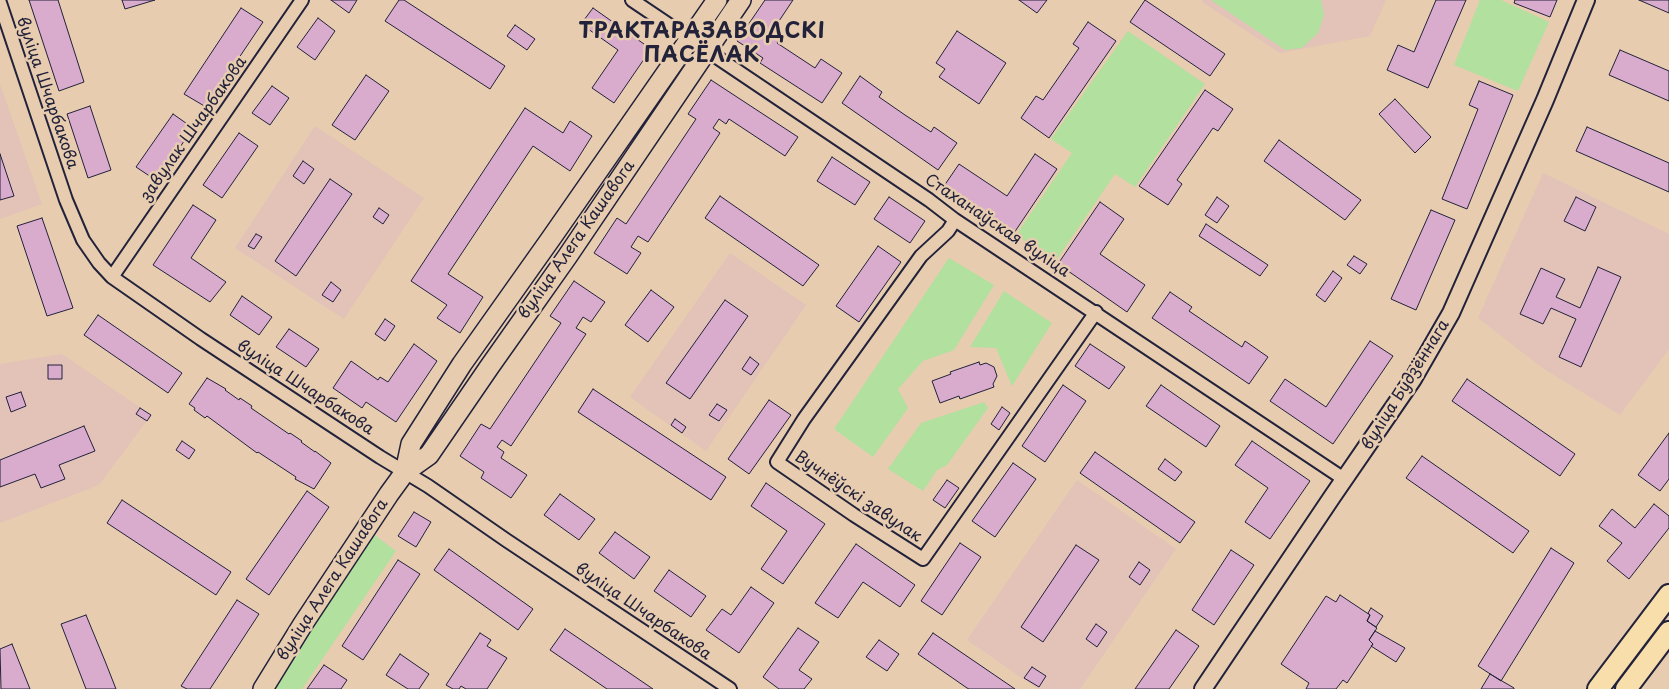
<!DOCTYPE html>
<html>
<head>
<meta charset="utf-8">
<style>
	body { margin:0 }
	canvas { display:block; background:#e7ccaf }
</style>
</head>
<body>
<canvas width="1669" height="689"></canvas>
<script>
const ctx = document.querySelector('canvas').getContext('2d');
ctx.lineJoin = 'round';
function paint(path, color) { ctx.fillStyle = color; ctx.fill(path, 'evenodd'); }
const toPath = rows => new Path2D(rows.map(r => 'M' + r).join(''));
function trace(path, color, width, dash) { ctx.strokeStyle = color; ctx.lineWidth = width; ctx.lineCap = dash ? 'butt' : 'round'; ctx.setLineDash(dash || []); ctx.stroke(path); }
function write(font, color, halo, rows, align = 'center') {
  ctx.font = font + ' "Playpen Sans",sans-serif'; ctx.lineWidth = 5; ctx.setLineDash([]); ctx.textBaseline = 'middle'; ctx.strokeStyle = halo; ctx.fillStyle = color; for (const [text, x, y, turn = 0] of rows) {
    ctx.save(); ctx.translate(x, y); ctx.rotate((+turn || 0) * Math.PI / 180); ctx.textAlign = isNaN(turn) ? turn : align; if (halo) ctx.strokeText(text, 0, 0); ctx.fillText(text, 0, 0); ctx.restore();
  }
}
const built = toPath([
	[1202,0,1386,0,1370,36,1280,53,1202,2],
	[0,84,42,204,0,219],
	[315,126,424,198,344,319,235,248],
	[1543,173,1669,234,1669,349,1620,415,1544,369,1478,318],
	[730,253,806,305,706,451,630,397],
	[62,354,151,415,99,485,0,523,0,364],
	[1077,480,1176,549,1080,689,1038,689,967,640]
]);
const green = toPath([
	[1211,0,1321,0,1324,15,1318,33,1302,48,1285,50],
	[1480,0,1501,0,1549,22,1518,91,1454,65],
	[1128,31,1205,84,1135,187,1115,174,1055,262,1016,235,1072,153,1051,139],
	[949,258,994,285,954,350,923,361,898,389,908,408,873,457,834,429],
	[1004,291,1052,323,1012,386,996,348,970,347],
	[984,402,988,408,947,465,937,470,923,491,888,469,921,423],
	[373,534,396,551,302,689,269,689]
]);
const building = toPath([
	[29,0,58,0,84,82,59,91,29,0],
	[122,0,155,0,125,9,122,0],
	[331,0,357,0,349,13,331,0],
	[399,0,404,0,505,66,490,89,385,21,399,0],
	[765,0,793,0,771,33,780,39,777,43,815,68,821,59,842,73,822,103,760,63,763,58,737,41,765,0],
	[1019,0,1047,0,1037,13,1019,0],
	[1145,0,1225,54,1210,76,1130,22,1145,0],
	[1436,0,1466,0,1428,88,1387,70,1398,45,1414,52,1436,0],
	[1515,0,1557,0,1550,17,1514,3,1515,0],
	[1639,0,1669,0,1669,13,1639,0],
	[241,8,263,22,206,107,184,94,241,8],
	[593,8,651,49,614,103,592,88,618,50,581,24,593,8],
	[318,18,335,31,315,60,297,47,318,18],
	[1088,22,1116,41,1049,138,1021,118,1036,96,1043,100,1079,48,1073,44,1088,22],
	[515,25,535,39,527,50,507,36,515,25],
	[957,31,1006,63,979,104,939,77,945,69,936,63,957,31],
	[1620,50,1669,71,1669,101,1609,75,1620,50],
	[366,75,389,91,355,140,332,125,366,75],
	[860,76,882,92,879,97,905,115,931,132,934,127,957,143,938,170,842,103,860,76],
	[711,80,798,137,785,156,729,119,726,124,719,119,713,128,720,133,648,242,638,236,631,247,641,253,627,274,594,253,617,218,626,224,696,119,688,114,711,80],
	[1479,81,1513,95,1467,209,1442,199,1478,109,1469,105,1479,81],
	[272,86,289,98,270,125,252,113,272,86],
	[1205,90,1233,109,1218,131,1213,128,1177,180,1182,184,1168,205,1139,186,1205,90],
	[1395,99,1431,137,1415,153,1379,114,1395,99],
	[90,106,111,170,88,178,67,114,90,106],
	[525,108,563,133,570,121,592,136,570,171,533,146,448,274,483,297,460,333,437,318,447,305,411,281,525,108],
	[173,114,193,128,157,181,136,167,173,114],
	[1587,127,1669,163,1669,192,1576,151,1587,127],
	[239,133,258,146,222,198,203,185,239,133],
	[1279,140,1361,200,1345,220,1264,161,1279,140],
	[0,154,14,196,0,200,0,154],
	[1035,154,1057,169,1014,233,944,186,959,164,1007,196,1035,154],
	[832,157,870,182,855,205,817,181,832,157],
	[303,161,314,169,304,184,293,176,303,161],
	[330,179,352,194,296,276,275,261,330,179],
	[720,196,819,265,803,286,705,218,720,196],
	[889,197,925,221,910,243,874,219,889,197],
	[1217,197,1229,206,1217,223,1205,215,1217,197],
	[1576,197,1596,207,1585,231,1564,221,1576,197],
	[1100,202,1124,219,1100,254,1145,285,1127,312,1058,264,1100,202],
	[193,205,216,220,191,258,226,282,210,302,153,265,193,205],
	[379,208,389,215,383,224,373,217,379,208],
	[1431,210,1455,220,1416,310,1391,299,1431,210],
	[42,218,73,308,47,316,17,226,42,218],
	[1206,224,1268,265,1260,276,1199,236,1206,224],
	[256,234,262,237,254,249,248,246,256,234],
	[878,246,901,262,859,322,836,306,878,246],
	[1354,256,1367,264,1360,274,1347,265,1354,256],
	[1598,267,1621,277,1581,367,1559,357,1576,319,1551,308,1543,324,1520,314,1541,268,1565,279,1556,297,1580,308,1598,267],
	[1333,271,1342,278,1325,302,1316,295,1333,271],
	[574,281,605,302,591,322,583,317,576,328,586,334,511,446,502,440,497,447,504,452,501,458,527,475,511,498,481,478,484,472,460,456,481,424,490,429,561,323,550,316,574,281],
	[331,282,341,290,333,302,322,295,331,282],
	[651,290,674,307,648,342,625,325,651,290],
	[1170,292,1192,307,1189,311,1242,347,1245,341,1268,357,1249,384,1152,318,1170,292],
	[242,296,272,317,259,335,230,315,242,296],
	[725,300,748,316,690,399,666,383,725,300],
	[98,315,182,373,168,393,84,335,98,315],
	[385,319,395,326,385,341,375,334,385,319],
	[289,329,319,349,306,367,276,347,289,329],
	[1370,341,1393,356,1333,444,1270,401,1285,379,1326,407,1370,341],
	[414,344,437,361,396,422,366,402,362,408,333,388,351,361,378,380,380,377,388,382,414,344],
	[1090,344,1125,367,1109,389,1075,366,1090,344],
	[750,357,759,364,751,375,742,369,750,357],
	[979,362,980,365,986,363,994,367,997,376,993,384,994,387,960,399,959,396,940,403,932,381,951,374,950,372,979,362],
	[48,365,62,365,62,379,48,379,48,365],
	[207,378,226,389,225,390,239,400,240,398,252,406,251,408,289,434,290,433,302,441,301,442,315,452,315,451,331,463,314,489,295,479,296,477,258,452,257,453,207,416,205,418,194,410,195,408,189,404,207,378],
	[1467,379,1575,454,1560,476,1452,401,1467,379],
	[1063,385,1086,401,1045,462,1022,446,1063,385],
	[1161,385,1220,426,1206,447,1146,406,1161,385],
	[593,389,726,477,711,500,578,412,593,389],
	[21,392,26,406,11,412,6,397,21,392],
	[769,400,791,415,749,474,728,459,769,400],
	[717,404,727,410,719,421,709,415,717,404],
	[1002,407,1010,413,999,430,991,424,1002,407],
	[140,408,151,415,147,421,136,414,140,408],
	[675,419,686,427,682,433,671,425,675,419],
	[84,426,95,451,59,465,65,479,41,488,35,474,0,487,0,460,84,426],
	[1669,433,1669,479,1660,491,1638,475,1669,433],
	[182,441,195,450,189,459,176,450,182,441],
	[1252,441,1310,481,1270,539,1245,522,1268,488,1235,465,1252,441],
	[1095,452,1195,522,1180,543,1080,473,1095,452],
	[1422,456,1529,531,1513,553,1406,478,1422,456],
	[1165,459,1182,472,1175,481,1158,469,1165,459],
	[1013,463,1036,479,995,537,972,521,1013,463],
	[947,480,959,488,945,508,933,500,947,480],
	[766,483,825,524,783,584,761,569,787,531,751,506,766,483],
	[307,491,329,507,269,595,246,579,307,491],
	[560,494,595,519,579,540,544,515,560,494],
	[122,500,231,572,216,595,107,523,122,500],
	[1654,504,1669,516,1669,528,1629,579,1607,561,1622,543,1599,526,1612,509,1635,528,1654,504],
	[414,512,431,522,416,547,398,536,414,512],
	[615,532,650,557,634,579,599,553,615,532],
	[960,543,981,557,942,615,921,601,960,543],
	[856,544,915,585,900,607,863,582,838,618,815,603,856,544],
	[1076,545,1099,560,1043,642,1021,627,1076,545],
	[1551,548,1574,563,1501,681,1478,666,1551,548],
	[449,549,533,609,518,630,434,570,449,549],
	[1231,550,1254,565,1214,625,1192,610,1231,550],
	[398,560,420,574,363,660,342,646,398,560],
	[1139,562,1150,570,1140,585,1129,577,1139,562],
	[669,570,706,596,691,617,654,591,669,570],
	[751,587,774,603,739,653,706,630,722,609,731,615,751,587],
	[1340,595,1370,615,1367,621,1377,628,1369,640,1373,644,1347,683,1343,680,1336,689,1306,689,1309,683,1281,664,1326,596,1336,602,1340,595],
	[237,600,259,614,210,689,187,689,181,686,237,600],
	[1371,608,1383,616,1376,627,1367,621,1370,615,1368,613,1371,608],
	[86,615,105,661,116,689,86,689,61,624,86,615],
	[1096,624,1107,632,1097,647,1086,639,1096,624],
	[798,628,819,642,799,670,812,679,804,689,779,689,763,677,798,628],
	[565,629,653,689,607,689,550,650,565,629],
	[1176,630,1199,646,1169,689,1135,689,1176,630],
	[1375,631,1405,648,1396,662,1371,646,1373,644,1369,640,1375,631],
	[480,633,491,640,487,646,507,658,487,689,466,689,461,686,459,689,453,689,446,685,480,633],
	[933,633,1015,689,969,689,967,688,918,654,933,633],
	[879,640,899,654,887,671,866,657,879,640],
	[12,644,30,689,1,689,0,649,12,644],
	[400,654,429,674,419,689,408,689,386,675,400,654],
	[324,665,347,680,341,689,307,689,324,665],
	[1032,667,1046,676,1039,687,1024,678,1032,667],
	[1490,674,1514,688,1514,689,1481,689,1490,674]
]);
const minor = toPath([
	[632,0,929,200,955,220,1344,479],
	[0,3,66,200,83,240,99,263,112,277,201,339,380,457,428,486,506,540,730,689],
	[955,220,948,231,921,256,804,419,777,462,854,515,923,559,1096,312],
	[112,277,302,0]
]);
const tertiary = toPath([
	[1203,689,1332,497,1413,379,1451,313,1545,100,1586,0]
]);
const secondary = toPath([
	[405,472,411,444,462,364,552,237,717,0],
	[263,689,303,624,389,494,405,472,429,455,490,366,567,257,741,0]
]);
const primary = toPath([
	[1598,689,1669,595],
	[1626,689,1669,632]
]);
const streetNames = [
	["вуліца Шчарбакова",47,93,71],
	["завулак Шчарбакова",194,129,-55],
	["Стаханаўская вуліца",997,226,34],
	["вуліца Алега Кашавога",577,240,-55],
	["вуліца Будзённага",1406,385,-58],
	["вуліца Шчарбакова",305,388,33],
	["Вучнёўскі завулак",858,497,34],
	["вуліца Алега Кашавога",333,580,-57],
	["вуліца Шчарбакова",643,612,34]
];
const districtNames = [
	["ТРАКТАРАЗАВОДСКІ",702,32],
	["ПАСЁЛАК",702,56]
];
paint(built, '#e3c2b8');
paint(green, '#b1e09f');
paint(building, '#d9abcd');
trace(building, '#22223b', 1);
trace(minor, '#22223b', 16);
trace(tertiary, '#22223b', 20);
trace(secondary, '#22223b', 22);
trace(primary, '#22223b', 24);
trace(minor, '#e7ccaf', 12);
trace(tertiary, '#e7ccaf', 16);
trace(secondary, '#e7ccaf', 19);
trace(primary, '#f8deab', 20);
write('16px', '#22223b', '#e7ccaf', streetNames);
ctx.letterSpacing = '1px';
write('bold 21px', '#22223b', '#e7ccaf', districtNames);
ctx.letterSpacing = '0px';
</script>
</body>
</html>
